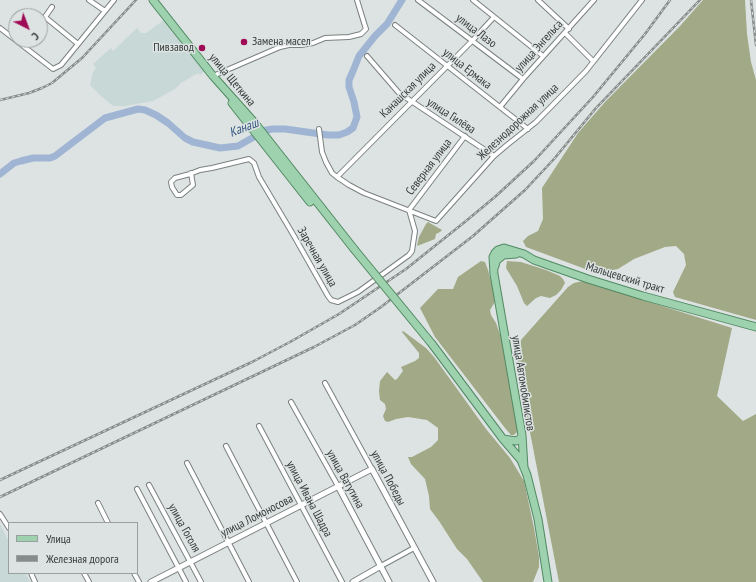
<!DOCTYPE html>
<html>
<head>
<meta charset="utf-8">
<style>
	body { margin:0 }
	#map { position:relative; width:756px; height:582px; overflow:hidden; background:#dce3e2; font-family:"PT Sans Narrow",sans-serif }
	canvas { display:block }
	.legend { position:absolute; left:8px; top:522px; width:130px; height:52px; box-sizing:border-box; background:#dce3e2; border:1px solid #9a9f9f; margin:0; padding:5px 7px; list-style:none; font-size:12px; color:#383a3a }
	.legend li { display:flex; align-items:center; gap:8px; height:20px }
	.legend b { width:20px; border:1px solid #9a9f9f }
	.north { position:absolute; left:8px; top:8px; width:40px; height:40px; box-sizing:border-box; background:#dce3e2; border:1px solid #9a9f9f; border-radius:50%; rotate:138deg; font-size:11px; font-weight:700; line-height:16px; text-align:center; color:#383a3a }
	.north::after { content:''; display:block; margin:auto; width:14px; height:18px; background:#9e0a55; clip-path:polygon(50% 0,100% 100%,50% 72%,0 100%) }
</style>
</head>
<body>
<div id="map">
<canvas width="756" height="582"></canvas>
<ul class="legend">
<li><b style="height:5px;background:#9ed1ae"></b>Улица</li>
<li><b style="height:5px;background:#878b8a"></b>Железная дорога</li>
</ul>
<div class="north">С</div>
</div>
<script>
const ctx = document.querySelector('canvas').getContext('2d');
ctx.lineJoin = 'round';
function paint(path, color) { ctx.fillStyle = color; ctx.fill(path, 'evenodd'); }
const toPath = rows => new Path2D(rows.map(r => 'M' + r).join(''));
function trace(path, color, width, dash) { ctx.strokeStyle = color; ctx.lineWidth = width; ctx.lineCap = dash ? 'butt' : 'round'; ctx.setLineDash(dash || []); ctx.stroke(path); }
function write(font, color, halo, rows, align = 'center') {
  ctx.font = font + ' "PT Sans Narrow",sans-serif'; ctx.lineWidth = 3; ctx.setLineDash([]); ctx.textBaseline = 'middle'; ctx.strokeStyle = halo; ctx.fillStyle = color; for (const [text, x, y, turn = 0] of rows) {
    ctx.save(); ctx.translate(x, y); ctx.rotate((+turn || 0) * Math.PI / 180); ctx.textAlign = isNaN(turn) ? turn : align; if (halo) ctx.strokeText(text, 0, 0); ctx.fillText(text, 0, 0); ctx.restore();
  }
}
const built = toPath([
	[164,20,206,70,200,75,198,73,181,83,175,89,153,101,125,106,113,106,101,96,90,85,93,72,96,68,93,64,111,48,113,51,137,28,141,33,146,33],
	[0,524,9,542,9,573,25,573,30,582,0,582]
]);
const forest = toPath([
	[703,0,745,0,747,34,751,62,756,80,756,320,675,297,673,292,686,265,684,254,676,246,665,247,634,259,618,269,596,273,526,247,523,241,528,236,538,231,543,219,542,188,578,133,605,102,680,26],
	[428,222,442,230,440,232,436,234,435,239,417,246,419,237,426,224],
	[481,261,485,262,488,270,496,300,490,310,491,315,496,323,502,340,519,430,514,435,511,435,505,428,435,337,420,308,438,289,453,289,458,277],
	[507,261,521,262,546,270,560,276,563,279,565,283,561,290,556,295,550,298,541,296,536,298,527,306,524,303,517,286,506,268],
	[583,281,732,328,717,396,743,421,756,414,756,582,559,582,517,365,521,340,568,287,574,283],
	[403,331,426,348,434,357,486,429,510,458,521,476,524,481,534,528,539,557,539,567,533,582,483,582,467,559,457,549,439,521,430,509,429,496,425,479,411,464,408,457,412,457,431,447,438,440,438,428,427,420,408,417,396,419,388,422,385,421,383,416,386,409,385,404,380,400,379,391,380,381,387,372,395,380,397,379,403,371,401,367,415,361,419,358,419,353,402,332]
]);
const river = toPath([
	[0,174,14,163,21,161,33,158,50,158,55,156,105,118,138,109,145,110,156,115,168,123,185,138,193,142,220,148,238,146,266,130,273,129,285,129,328,135,339,135,347,132,353,128,357,117,354,102,349,87,349,80,353,71,359,56,375,36,387,24,402,0]
]);
const minor = toPath([
	[89,0,105,11],
	[418,0,523,79],
	[473,0,543,56],
	[538,0,569,29],
	[52,7,45,17,78,44],
	[395,25,528,129],
	[0,28,53,69,61,65,114,0],
	[565,33,593,61],
	[367,56,399,93,494,156],
	[213,76,280,47,289,45,301,45,313,43,325,38,349,37,361,34,366,29,365,26,357,0],
	[500,107,523,79,594,0],
	[319,129,322,152,326,162,332,173,337,177,349,185,364,193,436,221,494,156,507,145,536,122,586,71,642,0],
	[191,173,193,185,181,195,177,195,172,187,171,182,175,178,190,174,200,170,212,168,249,159,254,163,259,177,294,236,328,296,331,300,338,302,358,292,409,255,412,251,415,231,409,210,465,136],
	[337,177,472,41,494,17],
	[325,383,372,469],
	[291,402,338,486],
	[259,426,342,582],
	[226,446,297,582],
	[187,463,249,582],
	[149,485,201,582],
	[137,489,186,582],
	[98,503,108,523],
	[0,514,9,528],
	[381,566,414,548],
	[31,573,35,582],
	[84,573,89,582],
	[134,573,139,582]
]);
const tertiary = toPath([
	[338,486,389,582],
	[151,582,372,469,433,582],
	[353,582,381,566]
]);
const primary = toPath([
	[153,0,213,76,254,122,354,249],
	[232,103,310,202],
	[495,266,496,261,503,255,516,254],
	[432,344,503,439,521,460,527,475,538,519,548,582],
	[503,439,516,441,520,439,522,435],
	[524,468,522,435,494,274,493,257,495,253,498,250,504,248,524,254,534,260,588,279,643,296,756,327]
]);
const rail = toPath([
	[751,0,756,45],
	[0,100,29,93,42,88,52,83,82,58,136,0],
	[0,480,252,362,290,342,339,314,406,269,466,221,496,196,534,161,593,97,645,34,670,0],
	[0,497,314,347,355,325,381,307,473,236,525,190,554,159,596,108,700,0]
]);
const primaryBridge = toPath([
	[354,249,432,344]
]);
const markers = [
	[244,42,4,"#9e0a55"],
	[202,48,4,"#9e0a55"]
];
const streetNames = [
	["улица Лазо",476,31,37],
	["улица Энгельса",539,46,-48],
	["улица Ермака",467,69,38],
	["улица Щеткина",232,80,50],
	["Канашская улица",408,90,-45],
	["улица Гилёва",451,116,33],
	["Железнодорожная улица",518,122,-43],
	["Северная улица",429,167,-53],
	["Заречная улица",317,257,60],
	["Мальцевский тракт",625,278,17],
	["улица Автомобилистов",523,383,81],
	["улица Победы",388,478,62],
	["улица Ватутина",345,479,61],
	["улица Ивана Шадра",309,499,62],
	["улица Ломоносова",257,516,-27],
	["улица Гоголя",184,528,61]
];
const poiNames = [
	["Замена масел",252,42],
	["Пивзавод",194,48,"right"]
];
const waterNames = [
	["Канаш",244,128,-21]
];
paint(built, '#c8d8d6');
paint(forest, '#a1a986');
trace(river, '#9fb5d3', 7);
trace(minor, '#7b8180', 6);
trace(tertiary, '#7b8180', 7);
trace(primary, '#518962', 9);
trace(minor, '#fff', 4);
trace(tertiary, '#fff', 5);
trace(primary, '#9ed1ae', 7);
trace(rail, '#878b8a', 2.5);
trace(rail, '#dce3e2', 1, [3]);
trace(primaryBridge, '#518962', 9, []);
trace(primaryBridge, '#9ed1ae', 7);
for (const [x, y, r, color] of markers) { const dot = new Path2D(); dot.arc(x, y, r, 0, 2 * Math.PI); ctx.fillStyle = color; ctx.fill(dot); trace(dot, '#dce3e2', 1.5); }
write('12px', '#383a3a', '#dce3e2', streetNames);
write('12px', '#383a3a', '#dce3e2', poiNames, 'left');
write('italic 13px', '#375782', '#dce3e2', waterNames);
</script>
</body>
</html>
